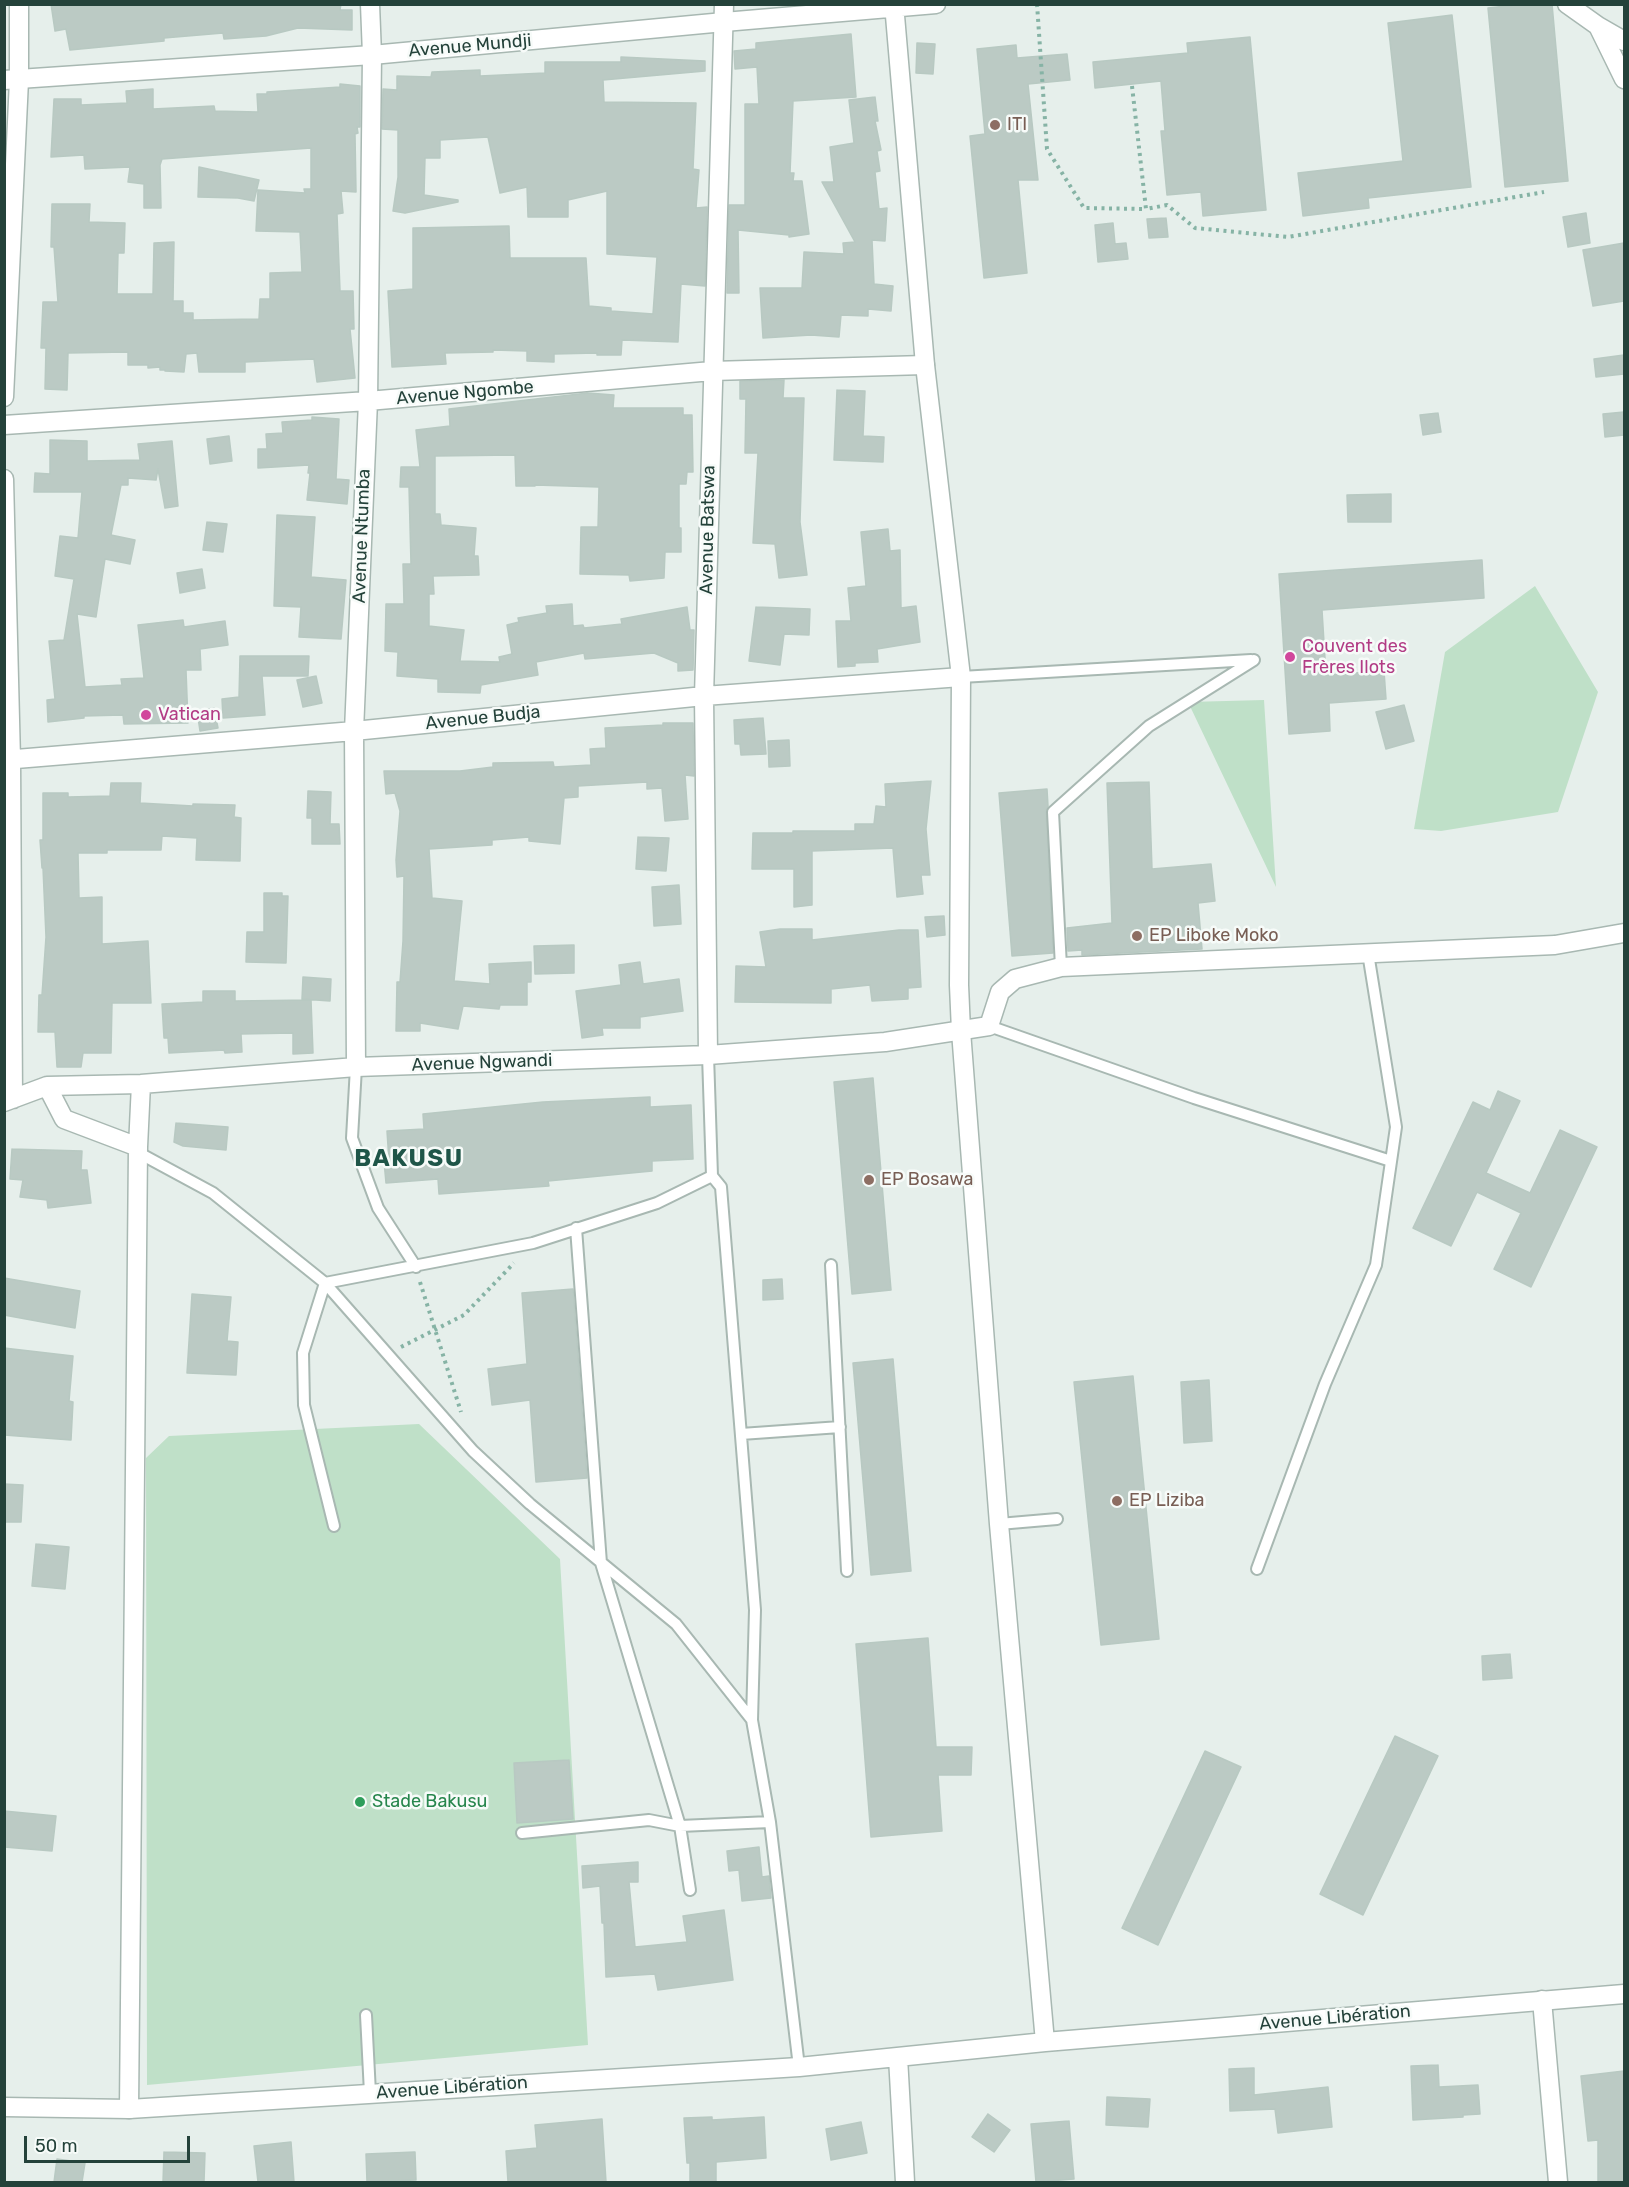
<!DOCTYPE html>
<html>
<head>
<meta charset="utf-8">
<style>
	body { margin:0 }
	#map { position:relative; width:1629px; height:2187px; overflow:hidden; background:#e6efeb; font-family:Rubik,sans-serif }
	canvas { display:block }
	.frame { position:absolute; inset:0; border:6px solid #24423a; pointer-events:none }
	.scale { position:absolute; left:24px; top:2136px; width:166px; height:27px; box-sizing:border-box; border:3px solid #24423a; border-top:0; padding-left:8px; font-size:18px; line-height:21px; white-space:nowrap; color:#24423a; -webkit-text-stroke:4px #f7fbf9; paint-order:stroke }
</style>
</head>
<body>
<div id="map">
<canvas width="1629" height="2187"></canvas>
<div class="frame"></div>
<div class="scale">50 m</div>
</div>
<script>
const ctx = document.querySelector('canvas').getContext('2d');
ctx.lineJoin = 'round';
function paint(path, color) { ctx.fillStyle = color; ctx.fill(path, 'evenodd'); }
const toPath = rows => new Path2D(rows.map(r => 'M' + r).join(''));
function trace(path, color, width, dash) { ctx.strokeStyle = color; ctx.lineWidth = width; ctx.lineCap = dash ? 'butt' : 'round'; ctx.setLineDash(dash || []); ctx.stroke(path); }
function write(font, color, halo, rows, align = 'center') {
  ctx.font = font + ' Rubik,sans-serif'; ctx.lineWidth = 5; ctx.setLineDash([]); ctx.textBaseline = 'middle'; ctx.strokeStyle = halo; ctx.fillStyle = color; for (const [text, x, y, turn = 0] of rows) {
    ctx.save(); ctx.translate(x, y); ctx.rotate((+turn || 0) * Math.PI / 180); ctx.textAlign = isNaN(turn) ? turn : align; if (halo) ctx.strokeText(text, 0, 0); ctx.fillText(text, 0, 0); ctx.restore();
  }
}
const green = toPath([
	[1535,586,1598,692,1558,812,1441,831,1414,829,1445,652],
	[1264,700,1276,887,1188,702],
	[419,1424,560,1559,588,2045,147,2085,146,1458,169,1436]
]);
const building = toPath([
	[51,4,341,4,340,10,352,10,352,30,298,28,266,36,224,39,223,33,164,38,164,41,70,50,66,29,55,31,51,4],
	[1524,4,1552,4,1568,181,1505,187,1488,8,1524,4],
	[1452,15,1471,187,1368,198,1369,208,1303,216,1298,173,1403,161,1388,23,1452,15],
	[851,34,856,97,793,101,790,173,794,173,793,181,802,181,809,234,789,237,789,235,738,230,739,293,727,293,729,205,745,205,745,104,759,104,757,67,735,69,734,51,756,49,756,43,851,34],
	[1250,37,1266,210,1203,216,1201,192,1167,195,1161,131,1165,131,1161,81,1095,88,1093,62,1188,53,1187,43,1250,37],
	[917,43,935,44,933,74,916,73,917,43],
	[1016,45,1017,58,1067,54,1070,80,1028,84,1038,180,1018,180,1027,273,984,278,970,136,985,134,977,49,1016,45],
	[621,57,705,61,705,71,603,80,604,102,696,103,693,169,699,170,696,208,707,207,705,286,681,284,678,342,622,340,621,355,597,355,597,353,554,354,554,362,527,361,527,351,493,350,493,352,445,353,446,364,392,367,388,291,413,289,413,228,509,226,510,258,586,258,589,306,611,308,611,311,653,314,657,257,607,254,607,191,568,200,568,217,528,217,527,187,500,193,488,137,440,140,440,158,425,158,424,195,458,200,458,202,405,213,393,211,398,177,398,130,382,129,383,89,397,90,397,76,431,77,432,72,480,70,480,76,545,73,545,62,621,62,621,57],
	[340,84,360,86,360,127,357,127,358,133,355,134,356,192,341,191,343,213,337,214,340,291,353,291,354,329,350,329,355,378,317,382,314,359,245,362,245,372,199,372,197,353,186,354,184,372,165,371,165,370,160,370,160,367,148,368,148,365,128,365,128,352,68,353,67,390,45,389,46,348,41,348,43,302,58,302,54,247,51,247,52,204,90,204,89,222,125,223,124,253,118,253,117,294,153,294,154,243,174,242,173,301,183,301,183,313,193,313,193,320,259,319,260,299,270,299,270,273,302,272,300,232,256,231,258,190,305,193,304,189,311,189,311,148,162,159,160,165,161,208,144,208,144,184,128,182,130,167,85,169,84,155,51,157,54,99,81,99,81,105,127,103,126,91,153,89,153,109,214,106,215,111,258,112,257,94,267,94,267,92,340,87,340,84],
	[875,97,878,121,875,121,881,150,877,151,880,171,875,172,879,209,887,208,885,241,872,240,874,284,893,286,891,311,868,309,868,316,841,315,839,337,811,335,763,338,760,288,802,288,804,252,844,254,843,243,855,242,822,182,834,182,830,147,854,143,849,100,875,97],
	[199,167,259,180,254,201,238,198,198,197,199,167],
	[1586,213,1590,243,1568,247,1563,217,1586,213],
	[1166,218,1168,237,1149,238,1147,219,1166,218],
	[1113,223,1115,244,1126,243,1128,259,1098,262,1095,225,1113,223],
	[1624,243,1624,301,1593,306,1583,250,1624,243],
	[1624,355,1624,374,1596,377,1594,359,1624,355],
	[784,380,783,398,804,398,800,522,807,575,779,578,775,544,753,543,758,453,745,453,746,399,740,399,740,381,784,380],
	[837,390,865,391,863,436,884,437,883,462,834,460,837,390],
	[588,393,614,395,613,408,683,408,683,415,692,415,693,472,687,472,686,484,679,484,679,528,681,528,681,552,665,552,664,578,630,581,629,575,580,574,581,527,598,527,599,487,535,485,535,486,516,486,515,455,435,456,435,514,440,514,441,525,476,528,474,556,478,556,479,575,433,576,434,594,429,594,429,626,464,630,460,661,500,662,499,657,512,654,507,625,519,622,518,618,547,613,546,606,572,604,573,626,583,625,584,628,622,624,621,619,687,607,690,630,694,630,693,670,678,671,678,663,654,653,585,659,584,653,536,662,538,675,481,685,480,693,438,692,438,679,397,676,398,652,385,651,386,604,404,604,403,564,411,564,409,487,400,487,401,467,420,467,416,430,450,426,449,409,588,393],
	[1624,412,1624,435,1605,437,1603,414,1624,412],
	[1438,413,1441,432,1423,435,1420,415,1438,413],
	[312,417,339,419,336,479,349,480,347,504,307,500,310,473,308,473,309,465,258,468,258,449,267,449,266,434,283,433,282,422,312,420,312,417],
	[229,436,232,461,210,464,207,439,229,436],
	[50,440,87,441,87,461,140,460,138,444,172,441,178,506,165,508,158,469,156,480,128,478,128,485,121,485,111,535,135,540,130,564,105,559,96,617,77,614,85,687,122,685,121,679,144,678,138,625,183,620,184,627,225,621,228,645,200,649,201,670,186,670,188,723,124,724,123,715,84,716,84,718,48,722,47,700,55,699,49,641,64,640,74,579,55,576,60,536,78,538,82,492,34,492,35,473,50,474,50,440],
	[1391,494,1391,522,1348,522,1347,495,1391,494],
	[277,515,315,517,311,577,346,580,341,639,299,637,301,607,274,606,277,515],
	[207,522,227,524,223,552,203,550,207,522],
	[888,529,890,551,900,550,901,608,916,606,920,642,877,649,878,662,855,663,855,666,838,667,836,621,851,621,848,588,866,586,861,532,888,529],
	[1482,560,1484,598,1322,610,1326,675,1384,671,1386,699,1329,703,1330,731,1289,734,1279,574,1482,560],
	[202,569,205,588,180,593,177,573,202,569],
	[756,607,810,609,809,635,784,634,780,665,749,661,756,607],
	[240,656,309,656,308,676,262,676,265,715,223,718,222,699,239,697,240,656],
	[316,676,322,703,303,707,297,680,316,676],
	[1404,705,1414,741,1386,749,1376,712,1404,705],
	[214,708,218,728,200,731,197,711,214,708],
	[763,718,766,754,741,755,740,744,735,744,734,720,763,718],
	[663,723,693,723,694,776,685,775,688,819,665,821,662,788,647,789,647,782,578,786,578,797,564,798,560,844,529,841,529,837,492,840,492,845,429,849,432,898,462,901,454,981,490,984,489,964,531,962,531,982,527,982,527,1005,500,1005,499,1009,463,1006,458,1029,420,1023,420,1031,396,1031,397,982,400,982,403,941,404,876,397,877,396,860,400,811,395,793,386,794,384,771,460,771,493,767,493,763,553,762,554,767,591,765,590,749,606,748,605,728,663,725,663,723],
	[789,740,790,766,769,767,768,741,789,740],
	[931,781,926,829,930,875,921,875,923,894,897,897,893,848,812,851,812,905,794,907,794,869,752,869,753,833,793,833,793,831,855,831,855,824,874,824,876,806,886,807,885,784,931,781],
	[1149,782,1152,869,1211,864,1215,901,1198,903,1202,949,1082,955,1082,950,1068,951,1067,928,1112,923,1107,783,1149,782],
	[111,783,141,783,140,803,193,806,193,804,235,805,234,817,241,818,240,861,196,860,197,838,162,836,161,850,107,850,107,853,78,853,79,898,102,897,102,944,148,941,151,1003,112,1003,111,1053,83,1053,81,1067,57,1067,55,1032,38,1032,39,995,42,995,46,937,43,868,42,868,40,840,43,840,43,793,68,793,68,797,110,796,111,783],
	[1047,789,1048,806,1046,812,1053,953,1012,956,999,793,1047,789],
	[308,791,331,792,330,824,339,824,340,844,312,844,312,818,307,818,308,791],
	[638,837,669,838,666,871,636,869,638,837],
	[679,885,681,924,654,926,652,887,679,885],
	[264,893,282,893,282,896,288,896,286,963,246,962,247,932,264,932,264,893],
	[944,916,945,935,927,937,925,917,944,916],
	[780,929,812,929,812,940,899,930,918,930,921,987,908,988,908,999,872,1001,870,985,831,989,831,1003,735,1002,736,966,766,967,760,932,780,929],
	[574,945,574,973,535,974,534,946,574,945],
	[640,962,643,984,679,979,683,1011,640,1017,640,1028,602,1028,603,1035,582,1038,576,991,621,985,619,965,640,962],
	[303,977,331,979,330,1001,302,999,303,977],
	[203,991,235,991,235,1001,311,1000,313,1053,293,1054,293,1033,241,1034,242,1052,225,1053,224,1050,169,1053,168,1038,164,1038,162,1004,203,1002,203,991],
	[873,1078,891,1290,852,1294,834,1082,873,1078],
	[1498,1091,1520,1101,1486,1173,1530,1193,1560,1130,1597,1147,1531,1287,1494,1269,1521,1213,1477,1192,1451,1246,1413,1228,1473,1102,1490,1110,1498,1091],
	[650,1097,650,1107,691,1105,693,1159,652,1161,652,1171,548,1181,549,1186,439,1194,438,1179,386,1183,384,1161,389,1161,387,1131,424,1129,423,1114,543,1102,650,1097],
	[176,1123,228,1127,226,1150,183,1146,174,1142,176,1123],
	[12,1149,82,1151,81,1170,87,1170,91,1203,48,1208,47,1200,20,1197,23,1180,10,1179,12,1149],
	[4,1278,80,1291,75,1328,4,1315,4,1278],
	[782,1279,783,1299,763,1300,763,1280,782,1279],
	[573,1289,587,1478,536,1482,530,1400,492,1405,488,1369,527,1364,522,1293,573,1289],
	[192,1294,231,1297,227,1341,238,1342,236,1375,187,1373,192,1294],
	[4,1348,73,1356,69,1401,73,1402,71,1440,4,1435,4,1348],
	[893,1359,911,1571,871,1575,853,1363,893,1359],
	[1133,1376,1159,1639,1101,1645,1074,1382,1133,1376],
	[1209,1380,1212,1441,1184,1443,1181,1382,1209,1380],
	[4,1484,23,1485,21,1522,4,1522,4,1484],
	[36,1544,69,1547,65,1589,32,1586,36,1544],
	[928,1638,936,1747,972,1747,971,1775,938,1775,942,1831,871,1837,856,1644,928,1638],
	[1510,1654,1512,1678,1483,1680,1482,1656,1510,1654],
	[1395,1736,1438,1756,1363,1915,1320,1894,1395,1736],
	[1205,1751,1241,1767,1158,1945,1122,1928,1205,1751],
	[569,1760,573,1819,517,1823,514,1763,569,1760],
	[4,1811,56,1816,52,1851,4,1847,4,1811],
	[759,1847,762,1877,769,1876,771,1898,742,1901,739,1870,729,1871,727,1851,759,1847],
	[638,1862,638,1882,629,1882,635,1947,687,1942,683,1916,724,1910,733,1980,658,1990,655,1974,606,1977,604,1923,602,1923,600,1886,583,1888,582,1866,638,1862],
	[1438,2065,1439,2087,1478,2085,1480,2114,1463,2115,1463,2117,1413,2120,1411,2066,1438,2065],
	[1254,2068,1254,2095,1328,2087,1332,2127,1278,2133,1275,2109,1230,2111,1229,2069,1254,2068],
	[1624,2071,1624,2182,1598,2182,1598,2140,1588,2141,1581,2076,1624,2071],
	[1107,2097,1150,2099,1148,2127,1106,2125,1107,2097],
	[988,2114,1010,2130,994,2152,972,2137,988,2114],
	[712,2117,712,2120,764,2117,766,2158,716,2162,716,2182,690,2182,690,2163,687,2163,684,2118,712,2117],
	[602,2119,606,2182,508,2182,506,2151,537,2148,535,2125,602,2119],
	[1069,2121,1074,2179,1036,2182,1031,2124,1069,2121],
	[861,2122,867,2153,831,2160,826,2129,861,2122],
	[291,2142,294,2182,258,2182,254,2146,291,2142],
	[164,2152,205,2153,204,2182,163,2182,164,2152],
	[415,2152,416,2180,367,2182,366,2154,415,2152],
	[57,2159,85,2163,82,2182,54,2182,57,2159]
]);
const path = toPath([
	[1037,4,1047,149,1084,208,1146,209],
	[1132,86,1146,209,1167,205,1195,228,1288,237,1544,192],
	[420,1282,461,1412],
	[401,1347,464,1315,514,1263]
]);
const service = toPath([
	[961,677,1251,660],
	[1061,967,1053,812,1149,726,1254,660],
	[989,1026,1194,1098,1391,1161],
	[708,1055,712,1176,721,1187,755,1610,752,1720,770,1822,799,2067],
	[356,1067,352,1138,378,1208,416,1267],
	[138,1148,139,1153,213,1193,325,1283,473,1451,530,1504,676,1624,752,1720],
	[576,1228,601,1563,680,1826,690,1890],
	[831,1265,847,1571],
	[741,1434,840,1427],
	[999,1524,1057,1519],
	[334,1526,304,1405,303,1353,325,1283,533,1243,657,1203,712,1176],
	[1257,1569,1325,1384,1376,1265,1396,1127,1368,953],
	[522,1833,649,1820,680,1826,770,1822],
	[366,2015,370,2093]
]);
const minor = toPath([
	[1567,4,1598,26,1624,79],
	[1598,26,1624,41],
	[4,397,19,80,19,4],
	[4,425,368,401,712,371,925,365],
	[4,479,11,760,13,1099],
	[4,760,354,731,704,696,961,677],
	[708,1055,704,696,724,4],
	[356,1067,354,731,368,401,372,55,370,4],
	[47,1086,64,1119,138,1147],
	[4,1102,47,1086,141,1084,356,1067,708,1055,885,1042,989,1026,1000,992,1015,979,1061,967,1555,945,1624,933],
	[1542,2000,1558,2182],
	[129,2109,138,1147,141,1084]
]);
const tertiary = toPath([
	[894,4,925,365,961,677,959,985,961,1031,999,1524,1045,2042],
	[4,80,372,55,724,22,936,4],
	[898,2057,905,2182],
	[4,2107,129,2109,799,2067,1045,2042,1624,1994]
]);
const markers = [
	[995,125,6,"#8d6e63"],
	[1290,657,6,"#d1479c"],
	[146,715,6,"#d1479c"],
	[1137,936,6,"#8d6e63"],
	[869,1180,6,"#8d6e63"],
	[1117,1501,6,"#8d6e63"],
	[360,1802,6,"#2e9e5b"]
];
const streetNames = [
	["Avenue Mundji",470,46,-5],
	["Avenue Ngombe",465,393,-5],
	["Avenue Batswa",708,530,-89],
	["Avenue Ntumba",362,536,-88],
	["Avenue Budja",483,718,-6],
	["Avenue Ngwandi",482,1063,-2],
	["Avenue Libération",1335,2018,-5],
	["Avenue Libération",452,2088,-4]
];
const educationNames = [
	["ITI",1007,125],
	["EP Liboke Moko",1149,936],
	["EP Bosawa",881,1180],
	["EP Liziba",1129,1501]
];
const hotelNames = [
	["Couvent des",1302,647],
	["Frères Ilots",1302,668],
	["Vatican",158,715]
];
const leisureNames = [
	["Stade Bakusu",372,1802]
];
const districtNames = [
	["BAKUSU",409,1159]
];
paint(green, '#bfe0c8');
paint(building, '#bbcac4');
trace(building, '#b8c9c2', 1.5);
trace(service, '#a8b8b2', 14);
trace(minor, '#a8b8b2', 21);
trace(tertiary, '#a8b8b2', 21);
trace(path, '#86b3a5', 4, [3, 4.5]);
trace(service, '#fff', 10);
trace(minor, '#fff', 18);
trace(tertiary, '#fff', 18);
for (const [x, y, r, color] of markers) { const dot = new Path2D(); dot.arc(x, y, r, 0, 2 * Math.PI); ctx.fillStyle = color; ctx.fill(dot); trace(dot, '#f7fbf9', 2); }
write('18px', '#24423a', '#f7fbf9', streetNames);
write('18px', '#785e54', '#f7fbf9', educationNames, 'left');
write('18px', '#b23c85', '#f7fbf9', hotelNames, 'left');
write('18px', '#27864d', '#f7fbf9', leisureNames, 'left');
ctx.letterSpacing = '1.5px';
write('bold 24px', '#1f5548', '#f7fbf9', districtNames);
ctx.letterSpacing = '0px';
</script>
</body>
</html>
